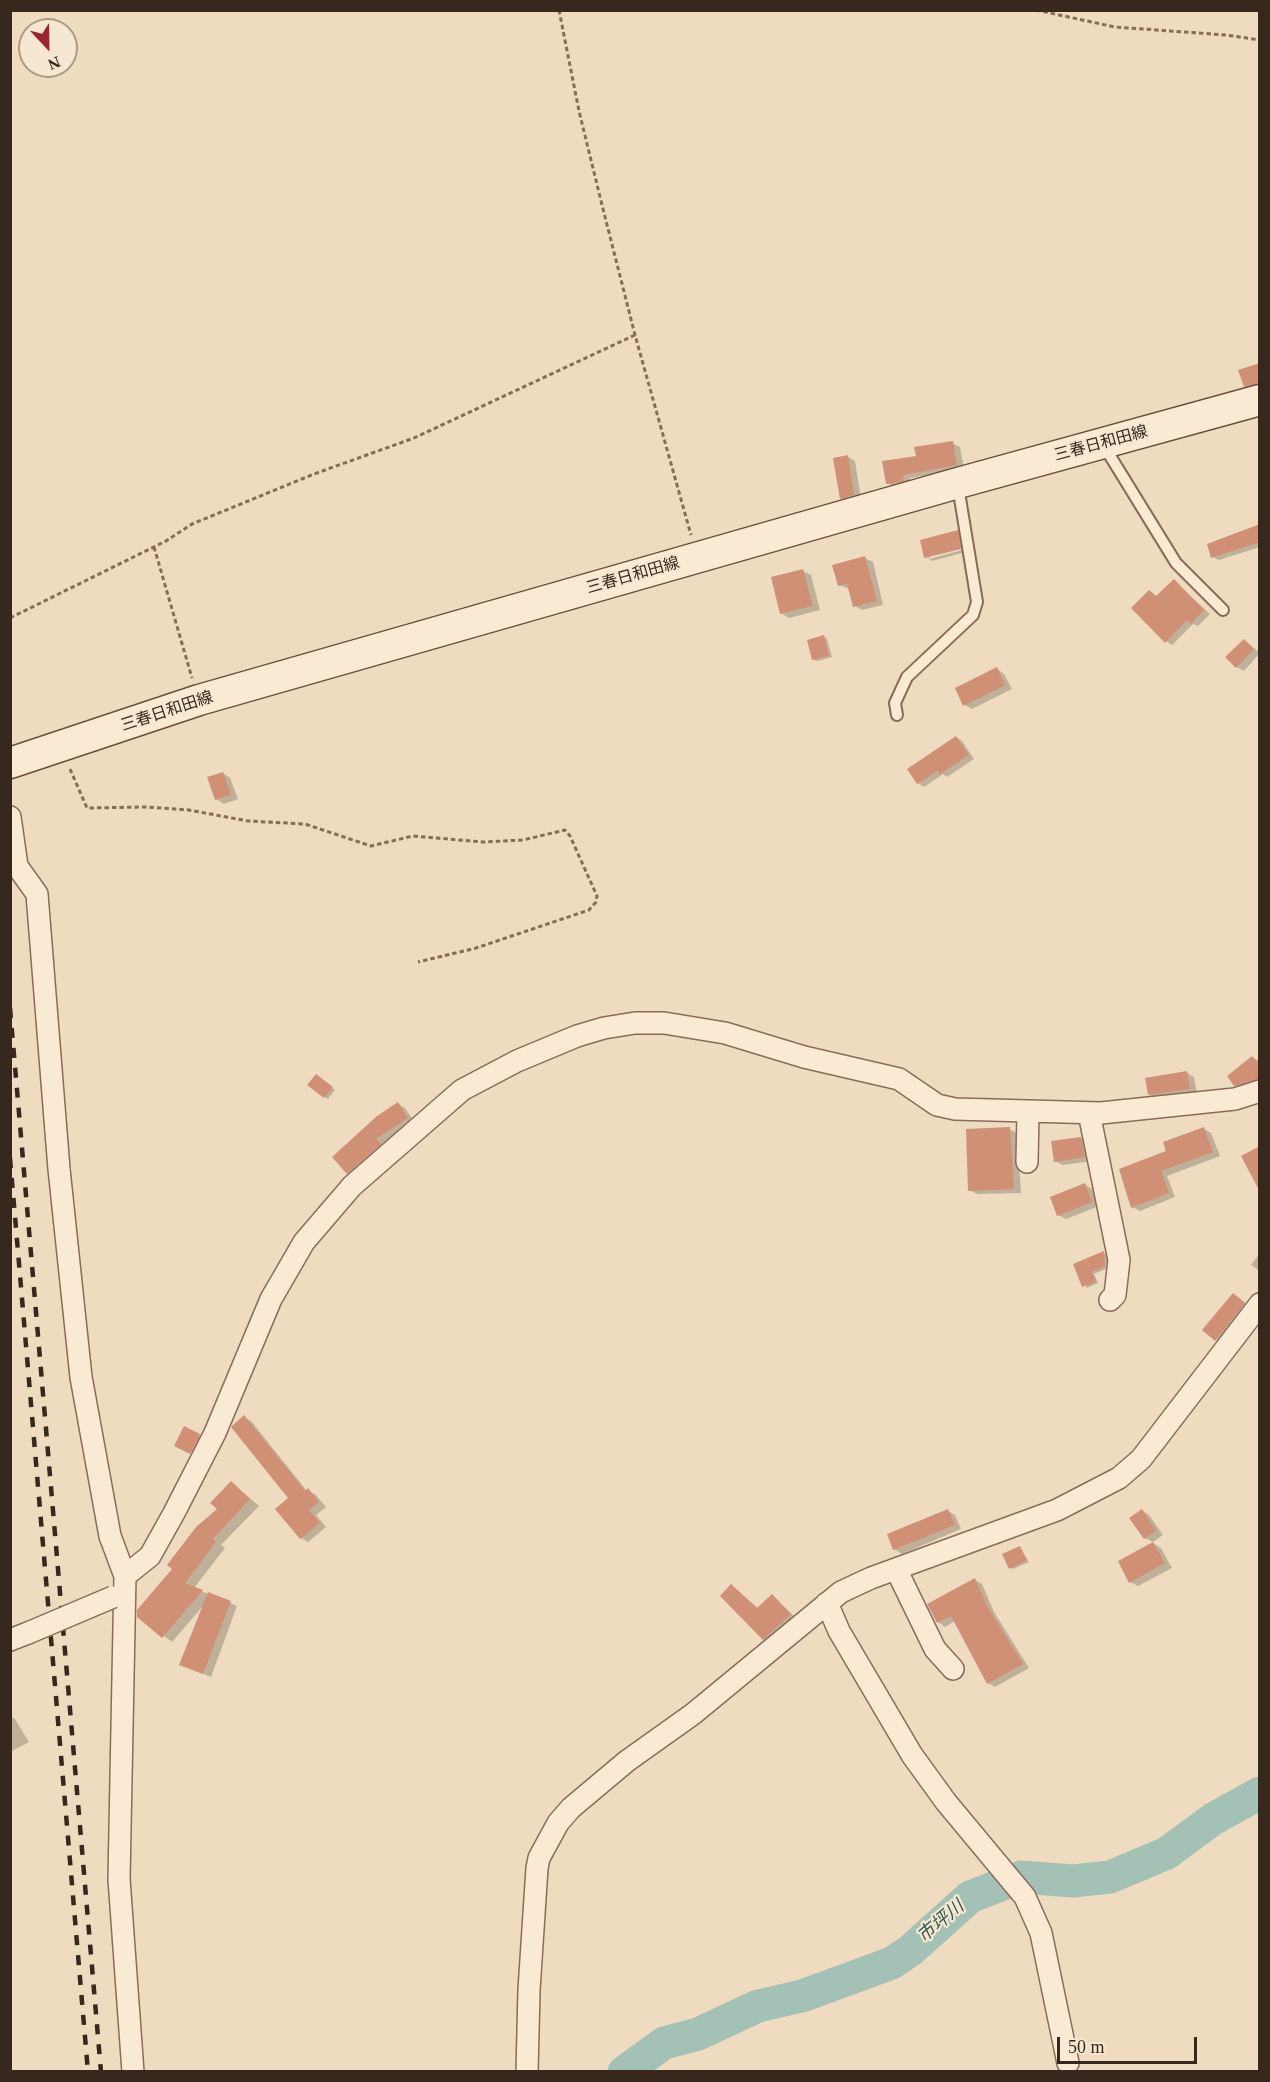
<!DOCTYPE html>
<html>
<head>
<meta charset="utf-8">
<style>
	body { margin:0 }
	#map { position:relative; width:1270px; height:2082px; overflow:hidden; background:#efdcc0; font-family:"Times New Roman",serif }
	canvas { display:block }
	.frame { position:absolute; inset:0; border:12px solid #38271d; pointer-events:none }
	.north { position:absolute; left:18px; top:18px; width:60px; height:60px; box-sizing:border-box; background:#f6e7d0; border:2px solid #aa9a88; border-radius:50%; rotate:158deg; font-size:16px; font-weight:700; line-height:24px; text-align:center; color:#38271d }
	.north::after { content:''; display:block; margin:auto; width:21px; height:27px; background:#9a2633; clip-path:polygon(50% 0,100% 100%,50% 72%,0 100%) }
	.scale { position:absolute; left:1057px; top:2037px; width:140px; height:27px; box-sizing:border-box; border:3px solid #38271d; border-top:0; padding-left:8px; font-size:18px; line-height:21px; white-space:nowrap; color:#38271d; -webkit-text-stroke:4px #f6e7d0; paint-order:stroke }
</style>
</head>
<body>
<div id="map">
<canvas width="1270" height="2082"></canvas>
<div class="frame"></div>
<div class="north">N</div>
<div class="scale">50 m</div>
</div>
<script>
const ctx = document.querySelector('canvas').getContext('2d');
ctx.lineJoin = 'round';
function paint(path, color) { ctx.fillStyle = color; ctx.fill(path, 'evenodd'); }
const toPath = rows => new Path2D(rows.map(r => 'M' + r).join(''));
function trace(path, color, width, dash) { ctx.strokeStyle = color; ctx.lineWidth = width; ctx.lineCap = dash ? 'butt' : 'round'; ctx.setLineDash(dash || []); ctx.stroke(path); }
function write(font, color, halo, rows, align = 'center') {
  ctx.font = font + ' "Times New Roman","Noto Sans JP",serif'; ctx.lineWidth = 4.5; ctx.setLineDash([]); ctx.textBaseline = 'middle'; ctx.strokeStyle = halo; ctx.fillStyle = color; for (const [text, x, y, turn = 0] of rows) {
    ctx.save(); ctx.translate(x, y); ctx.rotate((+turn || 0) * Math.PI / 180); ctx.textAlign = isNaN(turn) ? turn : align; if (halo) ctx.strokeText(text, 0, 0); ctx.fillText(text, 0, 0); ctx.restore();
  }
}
const shadow = toPath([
	[1260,365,1260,388,1253,390,1245,386],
	[952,443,960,447,964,469,910,478,911,484,895,488,887,483,917,457],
	[848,457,855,461,861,499,848,502,841,498],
	[1260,526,1260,547,1219,560,1213,557],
	[957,531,964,535,966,546,929,555,929,559,966,549,966,552,932,561,926,557],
	[865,558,873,562,883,605,862,610,855,606,850,589,839,585],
	[803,571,811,575,820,610,789,618,781,613],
	[1174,581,1210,614,1198,626,1193,624,1172,645,1166,641,1150,592,1158,597],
	[824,637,827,639,832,657,817,661,813,659],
	[1244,640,1260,653,1244,671,1237,667],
	[997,669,1004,674,1012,689,972,709,965,705],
	[956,737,962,741,974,759,947,777,943,774,924,787,918,783],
	[223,773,230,778,238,799,224,804,216,799],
	[1252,1058,1260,1061,1260,1083,1242,1089,1235,1085],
	[1187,1073,1194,1077,1197,1093,1157,1099,1149,1094],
	[320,1078,335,1090,328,1099,325,1097],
	[398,1104,405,1108,415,1123,383,1143,388,1149,355,1177,348,1172],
	[1009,1129,1017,1133,1021,1193,977,1194,969,1190],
	[1204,1129,1211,1133,1220,1156,1167,1176,1175,1197,1140,1211,1132,1207,1168,1152],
	[1081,1138,1088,1143,1092,1161,1063,1165,1055,1161],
	[1085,1185,1092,1189,1099,1206,1066,1219,1058,1215],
	[1104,1253,1107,1255,1108,1268,1094,1274,1098,1283,1087,1288,1075,1265],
	[1260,1253,1260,1271,1251,1265],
	[1239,1298,1250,1307,1222,1344,1204,1330],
	[244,1417,251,1421,307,1491,315,1494,326,1507,316,1515,326,1527,308,1542,301,1538,290,1498],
	[185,1428,207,1439,198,1457,176,1445],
	[232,1483,259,1506,221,1545,225,1548,194,1588,237,1606,211,1677,181,1665,203,1606,172,1642,138,1616,219,1509],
	[948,1511,955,1515,961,1529,902,1554,894,1549],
	[1142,1511,1149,1515,1163,1535,1153,1542,1145,1538],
	[1153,1543,1161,1548,1172,1568,1138,1586,1130,1582],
	[1020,1548,1029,1562,1013,1569,1010,1567],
	[975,1580,982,1584,994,1612,1029,1668,995,1687,988,1683,955,1621,945,1627,938,1622],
	[731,1586,759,1609,772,1596,796,1618,770,1643,764,1639],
	[10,1716,15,1719,29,1742,10,1752]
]);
const river = toPath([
	[624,2072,664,2043,698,2034,758,2006,802,1996,892,1963,911,1950,970,1897,1021,1877,1073,1881,1110,1877,1167,1853,1213,1819,1260,1793]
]);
const building = toPath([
	[1260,363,1260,383,1244,387,1238,370],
	[953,441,957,465,903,475,904,481,886,484,882,461,916,456,914,447],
	[848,455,854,495,840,499,833,458],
	[1260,524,1260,542,1211,558,1207,544],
	[958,530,961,549,924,558,920,540],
	[865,556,877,601,853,607,847,584,838,586,832,565],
	[803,569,813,606,780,614,771,577],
	[1174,579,1204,610,1191,624,1187,620,1165,643,1131,608,1149,590,1156,596],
	[824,635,829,656,812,660,807,640],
	[1244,639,1254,649,1236,668,1225,657],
	[997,667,1005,685,963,706,955,688],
	[956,736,969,755,940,774,937,771,917,784,907,769],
	[223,772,231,795,215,800,207,777],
	[1252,1056,1260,1065,1260,1079,1234,1086,1227,1076],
	[1187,1071,1190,1089,1148,1095,1145,1078],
	[316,1074,333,1087,324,1098,307,1085],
	[398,1102,408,1118,376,1139,381,1144,347,1174,332,1157,377,1116],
	[1010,1127,1014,1189,968,1191,966,1129],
	[1204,1127,1213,1152,1161,1171,1169,1193,1131,1208,1119,1169,1166,1151,1163,1142],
	[1081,1137,1085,1157,1054,1162,1051,1141],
	[1260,1146,1260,1192,1241,1156],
	[1085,1183,1092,1202,1057,1216,1050,1197],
	[1104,1251,1105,1266,1092,1272,1096,1282,1082,1287,1073,1264],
	[1233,1293,1245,1303,1215,1341,1202,1330],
	[244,1415,305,1491,308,1488,319,1502,309,1510,320,1523,300,1539,275,1509,288,1498,231,1427],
	[184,1426,200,1434,190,1454,174,1446],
	[231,1481,250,1499,213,1539,216,1542,185,1583,203,1590,162,1638,137,1617,137,1610,172,1569,167,1565,196,1527,217,1509,210,1503],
	[948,1509,955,1525,893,1550,887,1534],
	[1142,1509,1156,1531,1144,1539,1129,1518],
	[1153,1542,1165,1563,1129,1583,1118,1561],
	[1020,1546,1027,1560,1009,1569,1002,1554],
	[975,1578,987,1606,1023,1664,987,1684,951,1616,937,1623,927,1604],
	[731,1584,757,1608,772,1594,791,1614,763,1640,720,1596],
	[208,1592,231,1601,203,1674,179,1665]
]);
const path = toPath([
	[559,10,579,111,601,201,635,335,691,535],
	[1036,10,1115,27,1226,35,1260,40],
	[154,547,192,678],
	[10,618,166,541,192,524,314,474,414,438,635,335],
	[70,769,87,808,146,807,189,810,248,821,305,824,371,846,413,836,483,842,523,840,565,830,570,836,597,896,596,902,589,910,476,948,418,962]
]);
const lane = toPath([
	[1104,446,1176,563,1223,610],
	[897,715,895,703,907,677,973,615,977,602,958,486]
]);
const street = toPath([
	[10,817,17,866,37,894,59,1169,81,1377,110,1536,125,1576,119,1879,133,2072],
	[1089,1113,1119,1260,1115,1295,1110,1300],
	[1027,1162,1028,1112],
	[896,1569,935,1649,953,1669],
	[125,1576,150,1556,174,1513,215,1433,271,1299,304,1242,352,1186,462,1090,517,1061,577,1036,604,1028,635,1023,664,1023,725,1033,804,1057,899,1079,937,1105,955,1109,1101,1113,1235,1099,1260,1091],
	[827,1603,839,1631,912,1755,946,1802,1025,1897,1041,1933,1068,2063],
	[10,1640,28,1633],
	[527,2072,529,1990,537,1868,539,1858,558,1823,571,1808,627,1761,693,1714,841,1592,871,1578,1057,1510,1119,1478,1141,1459,1260,1304]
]);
const secondary = toPath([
	[10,763,199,700,958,483,1260,400]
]);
const rail = toPath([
	[10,1008,101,2072],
	[10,1158,88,2072]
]);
const streetBridge = toPath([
	[28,1633,113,1597]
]);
const streetNames = [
	["三春日和田線",1101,444,-15],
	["三春日和田線",633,576,-16],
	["三春日和田線",167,712,-18]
];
const waterNames = [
	["市坪川",941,1922,-40]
];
paint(shadow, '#0003');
trace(river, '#a3c1b5', 33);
paint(building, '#cf9075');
trace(lane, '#896c58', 14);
trace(street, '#896c58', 24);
trace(secondary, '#6b4e3b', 33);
trace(path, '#896c58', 3, [4.5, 3]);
trace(lane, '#faead4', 10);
trace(street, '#faead4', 21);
trace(secondary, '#faead4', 30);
trace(rail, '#38271d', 4.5, [10, 10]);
trace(streetBridge, '#896c58', 24, []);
trace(streetBridge, '#faead4', 21);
write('16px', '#38271d', '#f6e7d0', streetNames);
write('italic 18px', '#2b5951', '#f6e7d0', waterNames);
</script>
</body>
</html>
